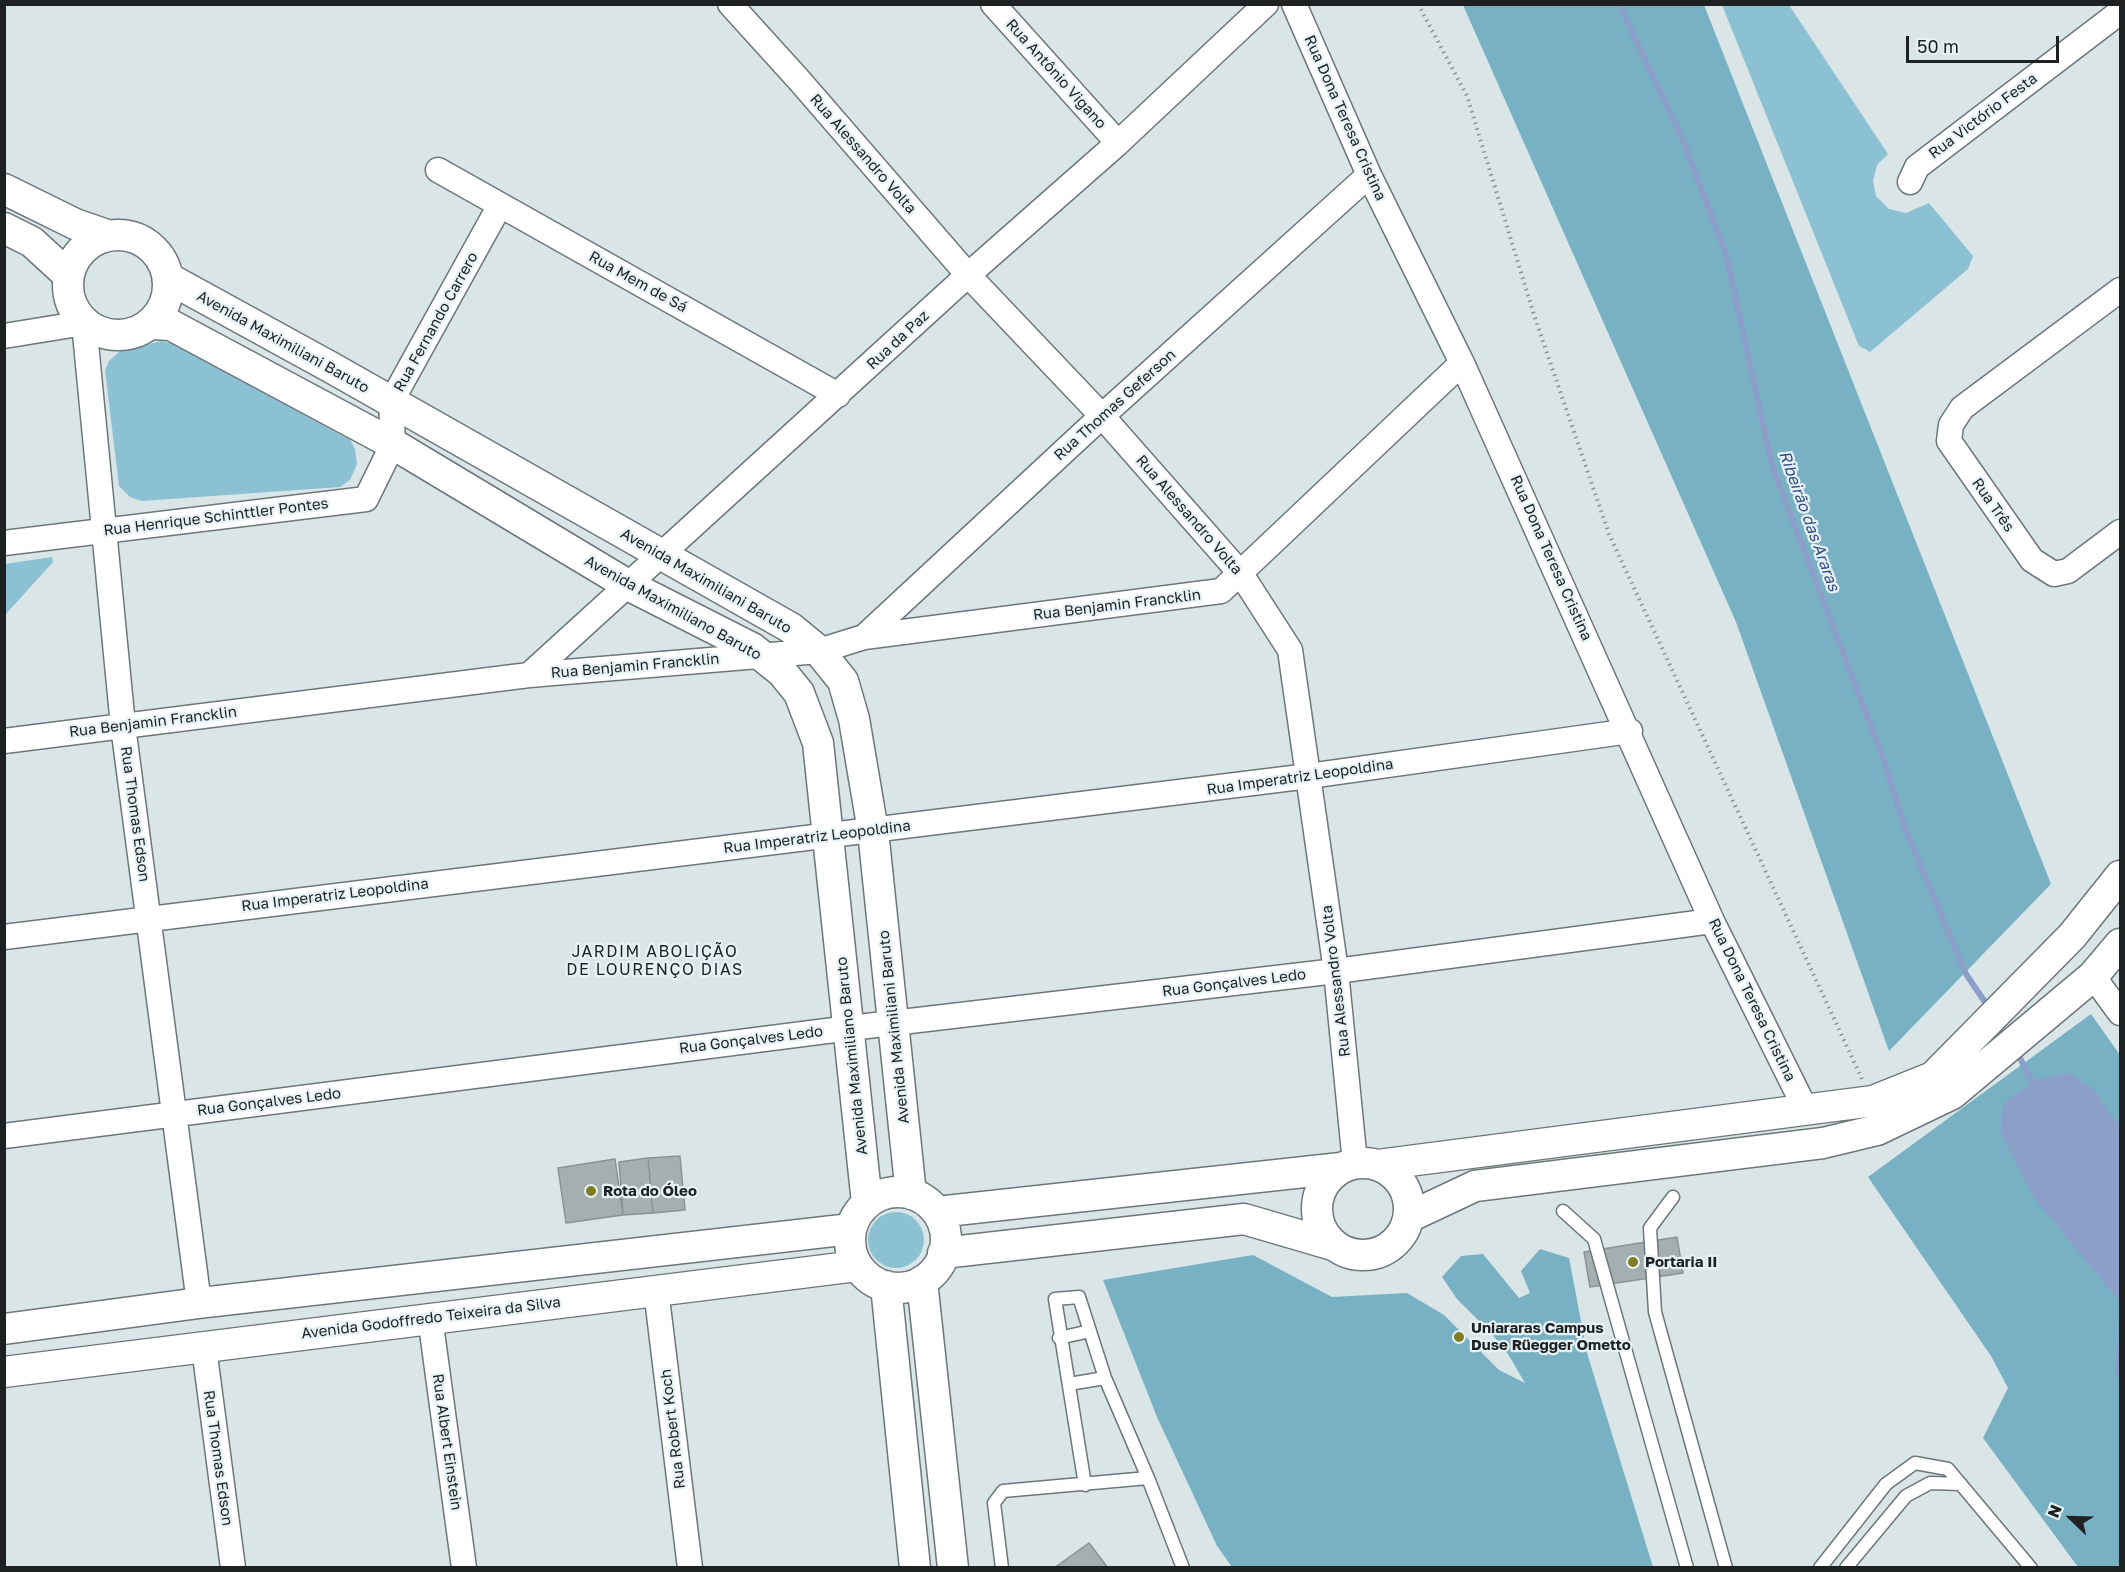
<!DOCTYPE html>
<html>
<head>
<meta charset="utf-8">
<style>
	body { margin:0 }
	#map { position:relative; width:2125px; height:1572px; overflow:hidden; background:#dae5e8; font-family:"Golos Text",sans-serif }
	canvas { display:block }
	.frame { position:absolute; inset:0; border:6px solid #1d2122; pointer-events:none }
	.north { position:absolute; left:2041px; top:1488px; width:60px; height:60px; -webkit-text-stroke:4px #e7f2f6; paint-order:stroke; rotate:293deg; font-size:16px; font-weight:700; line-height:24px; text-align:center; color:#1d2122 }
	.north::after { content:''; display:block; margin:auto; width:21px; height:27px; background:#1d2122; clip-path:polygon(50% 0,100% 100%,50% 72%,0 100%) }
	.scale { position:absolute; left:1906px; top:36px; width:153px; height:27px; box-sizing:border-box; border:3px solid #1d2122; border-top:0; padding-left:8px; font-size:18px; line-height:21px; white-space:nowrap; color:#1d2122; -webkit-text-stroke:4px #e7f2f6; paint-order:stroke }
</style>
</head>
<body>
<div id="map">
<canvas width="2125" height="1572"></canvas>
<div class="frame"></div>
<div class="north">N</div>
<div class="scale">50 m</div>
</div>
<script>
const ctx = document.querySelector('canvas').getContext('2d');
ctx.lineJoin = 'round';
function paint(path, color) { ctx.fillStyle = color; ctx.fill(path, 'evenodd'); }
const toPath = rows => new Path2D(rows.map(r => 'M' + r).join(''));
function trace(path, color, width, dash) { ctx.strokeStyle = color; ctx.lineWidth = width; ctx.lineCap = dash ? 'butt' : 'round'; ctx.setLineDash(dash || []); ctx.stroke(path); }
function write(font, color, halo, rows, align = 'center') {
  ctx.font = font + ' "Golos Text",sans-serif'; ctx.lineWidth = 4.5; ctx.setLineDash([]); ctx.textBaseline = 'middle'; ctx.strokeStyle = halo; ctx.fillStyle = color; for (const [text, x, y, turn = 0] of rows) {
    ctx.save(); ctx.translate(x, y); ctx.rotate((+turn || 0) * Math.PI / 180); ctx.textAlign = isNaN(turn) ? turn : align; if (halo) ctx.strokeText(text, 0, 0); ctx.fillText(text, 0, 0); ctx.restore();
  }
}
const green = toPath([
	[1722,5,1789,5,1888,154,1877,165,1873,181,1876,196,1889,209,1906,213,1929,203,1973,256,1968,269,1870,352,1859,346],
	[161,341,174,344,350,440,355,449,357,464,350,480,340,487,142,501,130,497,119,486,105,370,109,361,120,351],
	[52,557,53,562,5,615,5,564],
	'868 1240a28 28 0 1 1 56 0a28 28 0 1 1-56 0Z'
]);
const forest = toPath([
	[1463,5,1704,5,2051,884,1889,1051,1736,622],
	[2091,1014,2120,1055,2120,1567,2078,1567,1983,1438,2008,1388,1991,1356,1868,1177],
	[1540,1249,1569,1258,1587,1353,1653,1567,1232,1567,1217,1546,1157,1417,1103,1280,1253,1255,1332,1297,1407,1293,1444,1315,1499,1370,1525,1383,1508,1354,1491,1333,1457,1299,1442,1277,1461,1256,1483,1254,1519,1298,1530,1293,1521,1271]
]);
const water = toPath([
	[2069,1073,2092,1088,2120,1127,2120,1382,2115,1374,2120,1302,2035,1199,2001,1134,2003,1104,2034,1080]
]);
const stream = toPath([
	[1619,4,1684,143,1726,254,1772,466,1885,763,1904,826,1966,974,1987,1005],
	[2019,1056,2035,1088]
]);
const building = toPath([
	[680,1156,685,1210,653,1213,648,1158,680,1156],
	[648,1158,653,1213,623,1215,619,1162,648,1158],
	[615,1159,623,1215,566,1223,558,1168,615,1159],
	[1677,1237,1683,1273,1590,1287,1584,1252,1677,1237],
	[1089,1543,1108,1568,1054,1568,1089,1543]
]);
const path = toPath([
	[1418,4,1467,96,1535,318,1609,534,1862,1079]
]);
const service = toPath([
	[1673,1197,1650,1228,1655,1312,1726,1568],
	[1563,1211,1594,1239,1687,1568],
	[1059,1338,1090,1331],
	[1069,1384,1105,1378],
	[1085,1485,1055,1299,1079,1297,1105,1378,1148,1478],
	[1002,1568,994,1503,1003,1491,1148,1478,1183,1568],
	[1820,1568,1886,1484,1915,1463,1948,1469,2031,1568],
	[1846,1568,1906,1496,1930,1483,1961,1484]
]);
const minor = toPath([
	[730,4,799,80,968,275,1102,416,1241,574,1290,650,1336,971,1355,1163],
	[993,4,1118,143],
	[1294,4,1369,175,1462,363,1712,921,1807,1112],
	[438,170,838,395],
	[1910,182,1917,167,2120,12],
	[2120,290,1962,408,1951,425,1949,441,2032,560,2054,574,2068,571,2120,532],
	[4,336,84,323,123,726,199,1303],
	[4,543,366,499,393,444,391,402,500,205],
	[864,637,1102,416,1369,175],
	[529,675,968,275,1118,143,1266,4],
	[4,741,529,675,819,651,864,637,1221,591,1462,363],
	[4,937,1309,776,1630,731],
	[2093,976,2120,1013],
	[4,1136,850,1028,1336,971,1712,921],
	[656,1290,690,1568],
	[430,1317,464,1568],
	[204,1348,233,1568]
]);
const tertiary = toPath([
	[4,189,75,224,107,235],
	[4,228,32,242,68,275],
	'68 285a50 50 0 1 1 100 0a50 50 0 1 1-100 0Z',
	[168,278,332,368,791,628,819,651,843,681,854,719,873,831,911,1194],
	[150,324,171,325,393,444,628,585,752,648,782,672,799,693,818,743,867,1203],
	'1317 1209a46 46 0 1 1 92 0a46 46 0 1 1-92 0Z',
	[1378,1165,1873,1101,1933,1077,2072,936,2120,876],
	'850 1240a48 48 0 1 1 96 0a48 48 0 1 1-96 0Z',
	[937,1212,1341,1168],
	[1409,1217,1475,1186,1823,1143,1877,1130,1952,1094,2093,976,2120,944],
	[943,1253,1244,1219,1333,1245],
	[922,1281,953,1568],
	[886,1286,915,1568],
	[4,1329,199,1303,851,1229],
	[4,1372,857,1266]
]);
const markers = [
	[591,1191,6,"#807d25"],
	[1633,1262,6,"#807d25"],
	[1459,1337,6,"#807d25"]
];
const streetNames = [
	["Rua Antônio Vigano",1056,74,48],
	["Rua Victório Festa",1983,116,-37],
	["Rua Dona Teresa Cristina",1345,118,66],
	["Rua Alessandro Volta",863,154,49],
	["Rua Mem de Sá",638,282,29],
	["Rua Fernando Carrero",436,322,-61],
	["Rua da Paz",898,340,-43],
	["Avenida Maximiliani Baruto",283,342,29],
	["Rua Thomas Geferson",1115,405,-42],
	["Rua Três",1993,505,55],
	["Rua Alessandro Volta",1189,515,49],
	["Rua Henrique Schinttler Pontes",216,517,-7],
	["Rua Dona Teresa Cristina",1551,558,66],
	["Avenida Maximiliani Baruto",706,581,30],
	["Rua Benjamin Francklin",1117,605,-7],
	["Avenida Maximiliano Baruto",673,608,29],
	["Rua Benjamin Francklin",635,666,-5],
	["Rua Benjamin Francklin",153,722,-7],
	["Rua Imperatriz Leopoldina",1300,777,-8],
	["Rua Thomas Edson",135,814,82],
	["Rua Imperatriz Leopoldina",817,837,-7],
	["Rua Imperatriz Leopoldina",335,895,-7],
	["Rua Alessandro Volta",1336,981,-97],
	["Rua Gonçalves Ledo",1234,983,-7],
	["Rua Dona Teresa Cristina",1752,1000,64],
	["Avenida Maximiliani Baruto",894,1027,-96],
	["Rua Gonçalves Ledo",751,1040,-7],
	["Avenida Maximiliano Baruto",852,1056,-96],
	["Rua Gonçalves Ledo",269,1102,-7],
	["Avenida Godoffredo Teixeira da Silva",431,1318,-7],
	["Rua Robert Koch",673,1429,-97],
	["Rua Albert Einstein",447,1442,82],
	["Rua Thomas Edson",218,1458,82]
];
const poiNames = [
	["Rota do Óleo",603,1191],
	["Portaria II",1645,1262],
	["Uniararas Campus",1471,1328],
	["Duse Rüegger Ometto",1471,1345]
];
const waterNames = [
	["Ribeirão das Araras",1809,521,70]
];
const neighbourhoodNames = [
	["JARDIM ABOLIÇÃO",655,952],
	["DE LOURENÇO DIAS",655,970]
];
paint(green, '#8bc1d2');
paint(forest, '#77b1c3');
paint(water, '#8b9fc9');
trace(stream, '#8b9fc9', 6);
paint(building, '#a4afaf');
trace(building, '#899393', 1.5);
trace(service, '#6d777a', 15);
trace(minor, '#6d777a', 27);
trace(tertiary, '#6d777a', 33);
trace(path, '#8a9294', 4, [1.5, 4.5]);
trace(service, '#fff', 12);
trace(minor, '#fff', 24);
trace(tertiary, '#fff', 30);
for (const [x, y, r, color] of markers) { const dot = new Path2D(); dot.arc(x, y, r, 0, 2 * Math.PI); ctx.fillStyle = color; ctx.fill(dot); trace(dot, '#e7f2f6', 2); }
write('15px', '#1d2122', '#e7f2f6', streetNames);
write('bold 15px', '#1d2122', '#e7f2f6', poiNames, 'left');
write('italic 16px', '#354d83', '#e7f2f6', waterNames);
ctx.letterSpacing = '1.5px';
write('16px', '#1d2122', '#e7f2f6', neighbourhoodNames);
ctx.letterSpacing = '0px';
</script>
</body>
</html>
